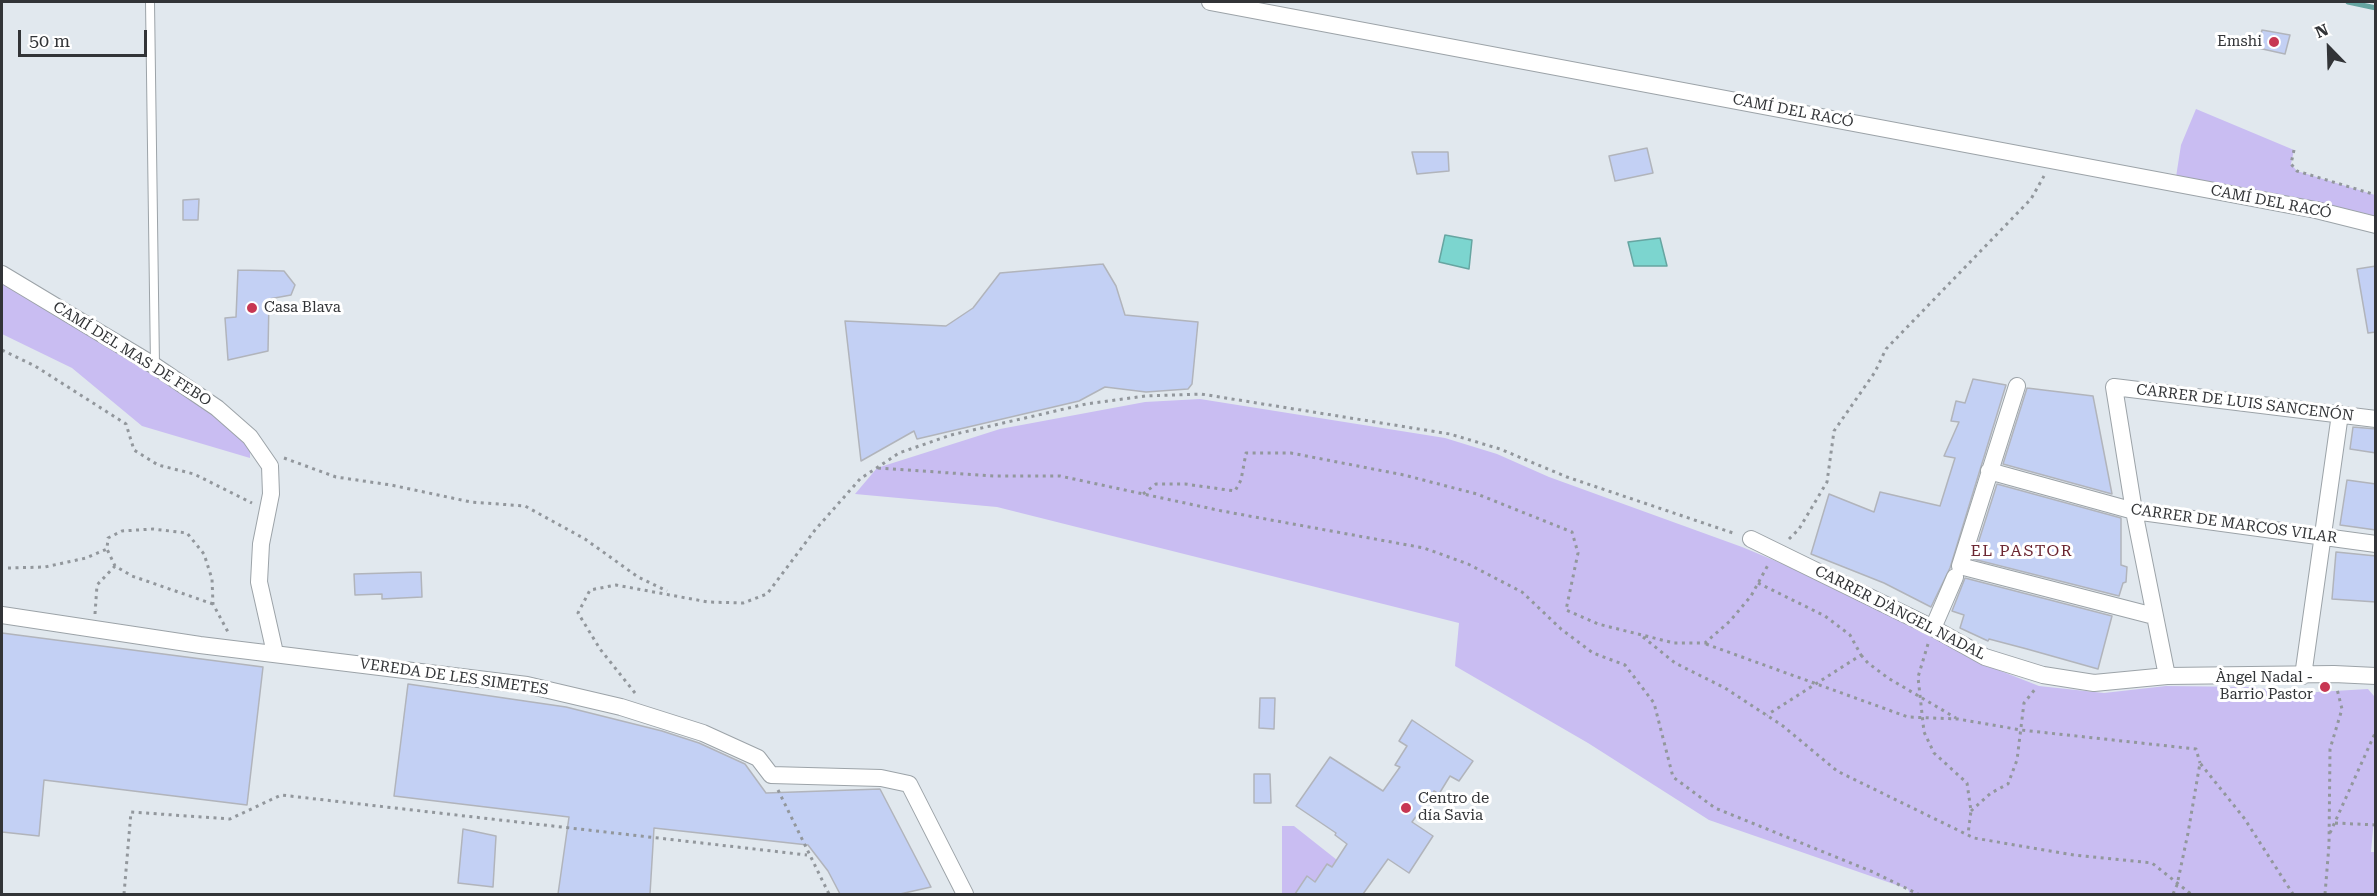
<!DOCTYPE html>
<html>
<head>
<meta charset="utf-8">
<style>
	body { margin:0 }
	#map { position:relative; width:2377px; height:896px; overflow:hidden; background:#e1e8ee; font-family:"Roboto Serif",serif }
	canvas { display:block }
	.frame { position:absolute; inset:0; border:3px solid #323437; pointer-events:none }
	.north { position:absolute; left:2299px; top:18px; width:60px; height:60px; -webkit-text-stroke:4px #fff; paint-order:stroke; rotate:337deg; font-size:16px; font-weight:700; line-height:24px; text-align:center; color:#323437 }
	.north::after { content:''; display:block; margin:auto; width:21px; height:27px; background:#323437; clip-path:polygon(50% 0,100% 100%,50% 72%,0 100%) }
	.scale { position:absolute; left:18px; top:30px; width:129px; height:27px; box-sizing:border-box; border:3px solid #323437; border-top:0; padding-left:8px; font-size:18px; line-height:21px; white-space:nowrap; color:#323437; -webkit-text-stroke:4px #fff; paint-order:stroke }
</style>
</head>
<body>
<div id="map">
<canvas width="2377" height="896"></canvas>
<div class="frame"></div>
<div class="north">N</div>
<div class="scale">50 m</div>
</div>
<script>
const ctx = document.querySelector('canvas').getContext('2d');
ctx.lineJoin = 'round';
function paint(path, color) { ctx.fillStyle = color; ctx.fill(path, 'evenodd'); }
const toPath = rows => new Path2D(rows.map(r => 'M' + r).join(''));
function trace(path, color, width, dash) { ctx.strokeStyle = color; ctx.lineWidth = width; ctx.lineCap = dash ? 'butt' : 'round'; ctx.setLineDash(dash || []); ctx.stroke(path); }
function write(font, color, halo, rows, align = 'center') {
  ctx.font = font + ' "Roboto Serif",serif'; ctx.lineWidth = 6; ctx.setLineDash([]); ctx.textBaseline = 'middle'; ctx.strokeStyle = halo; ctx.fillStyle = color; for (const [text, x, y, turn = 0] of rows) {
    ctx.save(); ctx.translate(x, y); ctx.rotate((+turn || 0) * Math.PI / 180); ctx.textAlign = isNaN(turn) ? turn : align; if (halo) ctx.strokeText(text, 0, 0); ctx.fillText(text, 0, 0); ctx.restore();
  }
}
const green = toPath([
	[2196,109,2294,150,2291,164,2297,171,2375,195,2375,225,2176,177,2181,145],
	[2,275,250,437,250,458,142,426,72,368,2,334],
	[1200,399,1445,438,1497,454,1549,477,1742,547,1918,620,1983,664,2039,686,2104,693,2166,686,2249,687,2300,693,2368,689,2374,696,2376,797,2371,852,2375,852,2375,894,1910,894,1908,889,1709,820,1588,743,1455,666,1459,623,997,507,855,494,877,468,1000,429,1145,402],
	[1282,826,1294,826,1337,860,1332,867,1327,865,1315,882,1307,876,1295,894,1282,894]
]);
const water = toPath([
	[1445,235,1472,240,1469,269,1439,262,1445,235],
	[1660,238,1667,266,1634,266,1628,242,1660,238]
]);
const stream = toPath([
	[2348,2,2376,8]
]);
const building = toPath([
	[2262,30,2290,35,2285,54,2258,48,2262,30],
	[1647,148,1653,173,1615,181,1609,156,1647,148],
	[1412,152,1448,152,1449,171,1417,174,1412,152],
	[199,199,198,220,183,220,183,200,199,199],
	[1103,264,1116,286,1125,315,1198,322,1192,384,1188,389,1146,392,1105,387,1079,401,917,439,914,431,861,461,845,321,946,326,973,308,1000,273,1103,264],
	[2376,266,2376,332,2368,333,2357,269,2376,266],
	[238,270,284,271,295,285,291,295,269,299,268,351,228,360,225,318,236,317,238,270],
	[1973,379,2006,385,1950,568,1931,607,1884,583,1811,554,1829,494,1874,512,1880,492,1940,506,1955,458,1944,456,1959,422,1951,421,1956,401,1965,403,1973,379],
	[2027,388,2093,396,2112,494,2003,464,2027,388],
	[2353,427,2376,429,2376,453,2350,449,2353,427],
	[2347,480,2376,484,2376,530,2340,525,2347,480],
	[1997,484,2121,518,2121,565,2127,567,2126,582,2123,583,2119,596,1973,559,1997,484],
	[2336,552,2376,556,2376,602,2332,599,2336,552],
	[421,572,422,597,382,599,382,594,355,595,354,574,421,572],
	[1965,578,2112,616,2098,669,2027,649,1989,639,1988,641,1960,628,1964,615,1952,611,1965,578],
	[2,633,263,667,247,805,44,780,39,836,2,832,2,633],
	[408,684,566,707,662,731,699,743,745,764,766,793,880,789,931,887,900,894,840,894,828,871,808,845,654,828,650,894,558,894,569,817,394,796,408,684],
	[1260,698,1275,698,1274,729,1259,728,1260,698],
	[1412,720,1473,761,1459,781,1450,776,1439,794,1434,791,1412,822,1433,836,1409,873,1388,859,1363,894,1295,894,1307,876,1315,882,1327,864,1332,867,1347,844,1335,835,1336,833,1296,806,1330,757,1383,791,1400,767,1395,765,1407,746,1399,741,1412,720],
	[1254,774,1270,774,1271,803,1254,803,1254,774],
	[463,829,496,836,493,887,458,883,463,829]
]);
const path = toPath([
	[2294,150,2291,164,2297,171,2376,195],
	[2,350,35,366,126,424,134,450,158,465,194,474,252,503],
	[284,458,336,477,391,485,471,502,525,506,585,539,638,577,667,591],
	[878,468,994,476,1060,476,1222,511,1424,548,1468,564,1522,592,1561,629,1593,653,1625,665,1654,703,1673,777,1715,808,1873,872,1918,894],
	[1143,494,1156,484,1185,484,1235,491,1241,480,1246,453,1291,453,1404,475,1477,494,1572,532,1578,553,1566,610,1598,624,1674,643,1705,643,1730,621,1751,596,1768,565],
	[1789,539,1799,529,1827,482,1834,431,1875,372,1886,349,2031,199,2044,176],
	[8,568,45,567,86,558,107,549],
	[1758,583,1825,616,1850,635,1861,655,1767,715],
	[213,604,132,576,115,566,107,549,108,538,122,531,153,529,187,533,204,554,212,579,213,604,228,632],
	[95,614,97,585,115,566],
	[1643,637,1675,663,1725,688,1783,726,1837,771,1974,838,2074,855,2152,863,2191,894],
	[1706,644,1908,717,1958,719,2021,730,2196,749,2200,763],
	[1928,644,1918,677,1924,732,1934,753,1967,783,1971,811,1968,834],
	[1861,655,1868,663,1888,678,1956,718],
	[635,693,600,649,578,613,590,590,616,585,708,602,743,603,767,594,815,530,860,479,899,453,951,435,1086,404,1145,396,1201,394,1450,434,1500,449,1567,477,1736,534],
	[778,790,829,894],
	[1971,811,1991,793,2008,784,2017,760,2024,703,2036,688],
	[2335,823,2376,825],
	[2330,833,2376,731],
	[124,894,131,812,230,819,281,795,807,855],
	[2173,894,2177,885,2188,833,2200,763,2244,818,2293,894],
	[2325,894,2329,845,2330,749,2342,709,2337,689]
]);
const lane = toPath([
	[150,2,155,366]
]);
const street = toPath([
	[1210,2,2316,210,2376,225],
	[2,274,155,366,217,408,250,437,270,466,271,494,261,544,259,582,275,653],
	[2017,386,1960,566,2154,616],
	[1989,471,2134,511,2376,544],
	[1751,539,1933,628,1985,657,2043,675,2094,683,2167,676,2334,674,2376,676],
	[2,615,200,645,527,685,621,707,703,733,758,758,771,775,881,778,909,784,965,894],
	[1933,628,1955,577],
	[2167,676,2134,511,2114,387,2376,419],
	[2303,676,2340,414]
]);
const markers = [
	[2274,42,6,"#c73753"],
	[252,308,6,"#c73753"],
	[2325,687,6,"#c73753"],
	[1406,808,6,"#c73753"]
];
const poiNames = [
	["Emshi",2262,42],
	["Casa Blava",264,308,"left"],
	["Àngel Nadal -",2313,678],
	["Barrio Pastor",2313,695],
	["Centro de",1418,799,"left"],
	["día Savia",1418,816,"left"]
];
const streetNames = [
	["CAMÍ DEL RACÓ",1793,111,11],
	["CAMÍ DEL RACÓ",2271,202,11],
	["CAMÍ DEL MAS DE FEBO",132,354,32],
	["CARRER DE LUIS SANCENÓN",2245,403,7],
	["CARRER DE MARCOS VILAR",2234,524,8],
	["CARRER D'ÀNGEL NADAL",1900,613,27],
	["VEREDA DE LES SIMETES",454,677,8]
];
const neighbourhoodNames = [
	["EL PASTOR",2022,551]
];
paint(green, '#c9bdf2');
paint(water, '#7cd5cf');
trace(water, '#66a5a1', 1.5);
trace(stream, '#66a5a1', 5);
paint(building, '#c3d0f4');
trace(building, '#b1b4bb', 1.5);
trace(lane, '#9ca3a8', 10);
trace(street, '#9ca3a8', 18);
trace(path, '#92979c', 3, [3, 4.5]);
trace(lane, '#fff', 8);
trace(street, '#fff', 16);
for (const [x, y, r, color] of markers) { const dot = new Path2D(); dot.arc(x, y, r, 0, 2 * Math.PI); ctx.fillStyle = color; ctx.fill(dot); trace(dot, '#fff', 2); }
write('15px', '#323437', '#fff', poiNames, 'right');
write('15px', '#323437', '#fff', streetNames);
ctx.letterSpacing = '1.5px';
write('16px', '#6c2631', '#fff', neighbourhoodNames);
ctx.letterSpacing = '0px';
</script>
</body>
</html>
